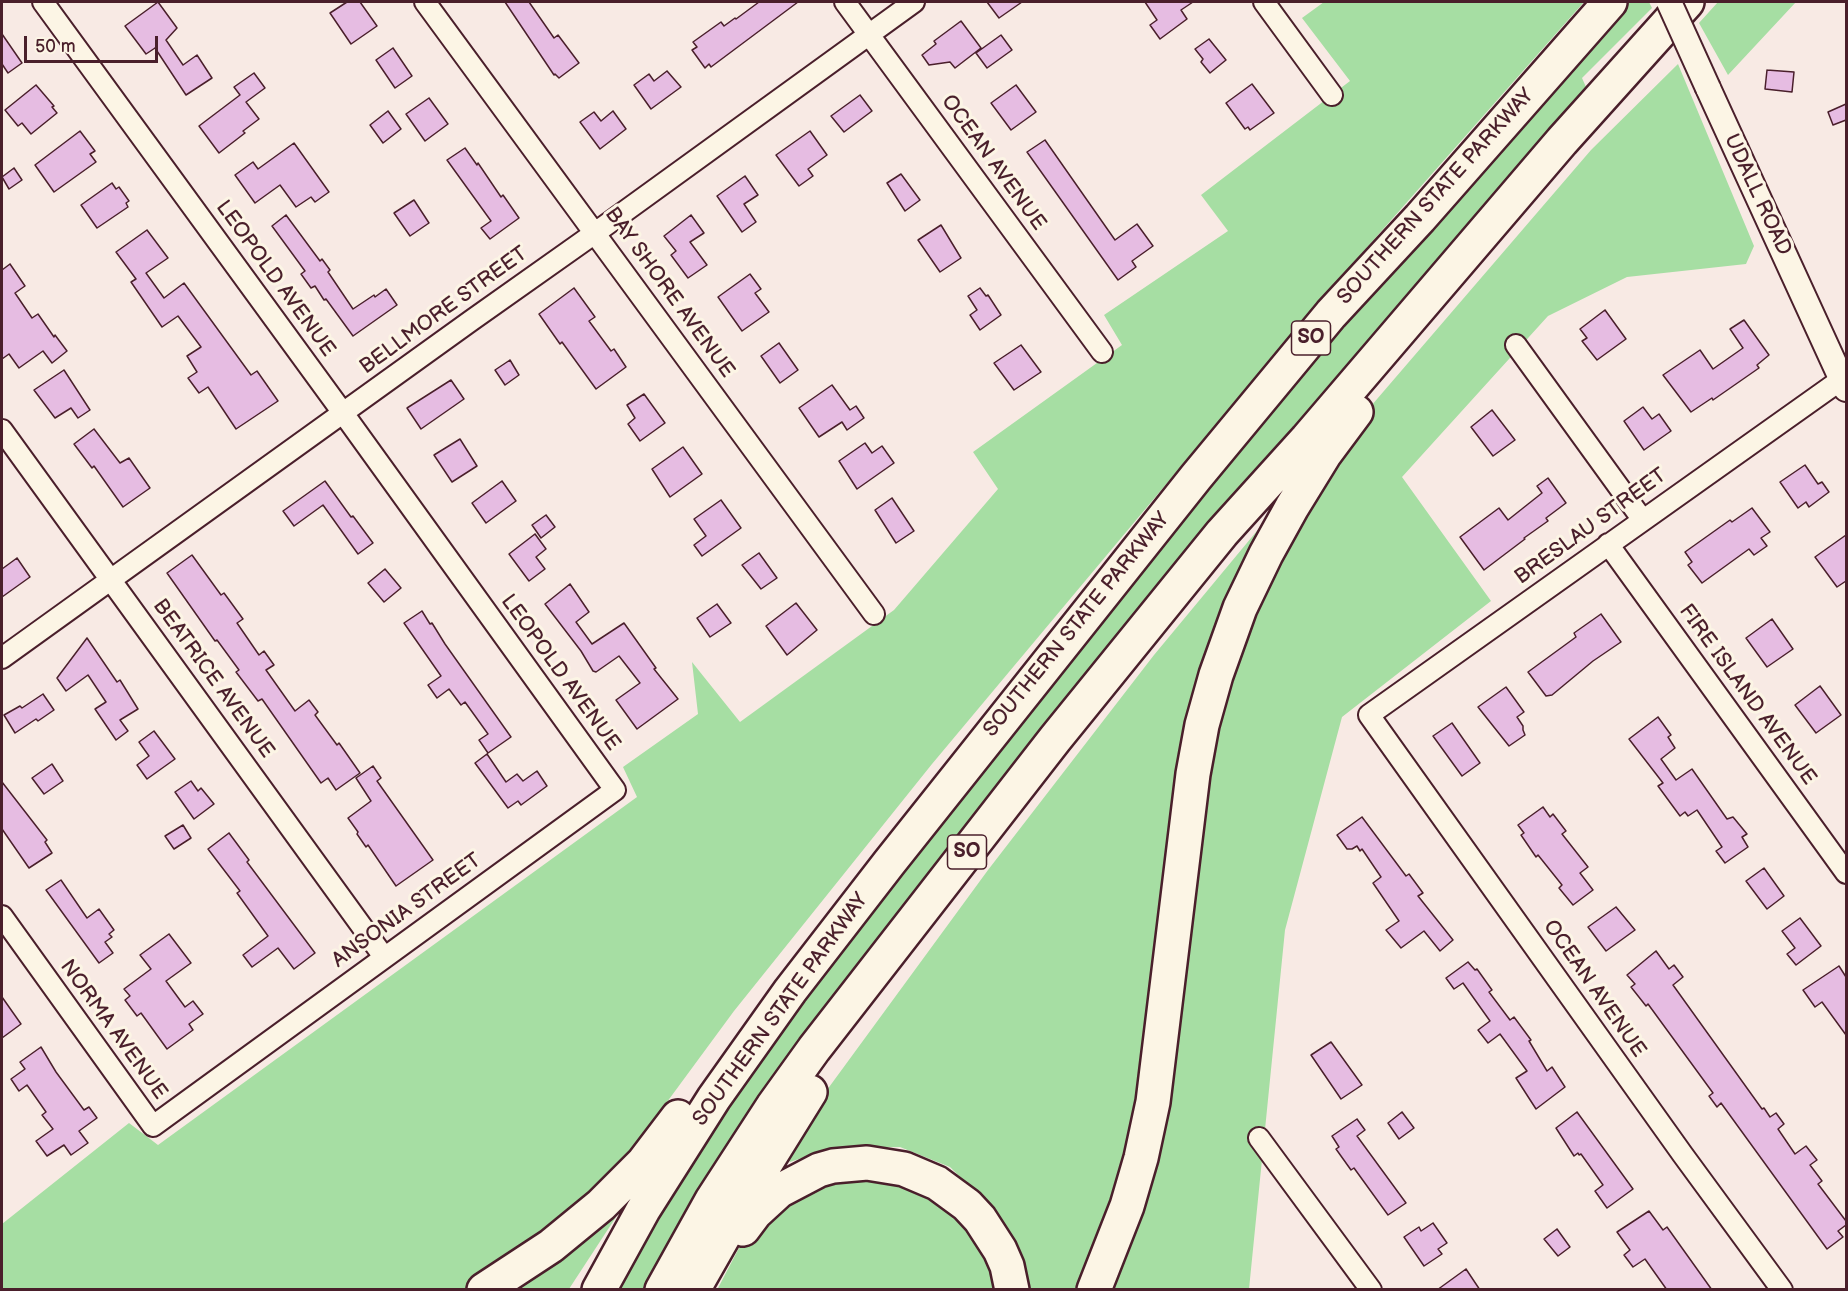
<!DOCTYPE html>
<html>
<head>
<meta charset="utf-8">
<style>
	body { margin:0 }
	#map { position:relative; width:1848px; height:1291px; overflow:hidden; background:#f8eae4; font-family:"Balsamiq Sans",sans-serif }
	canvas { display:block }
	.frame { position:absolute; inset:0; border:3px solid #4a1f2b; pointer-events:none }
	.scale { position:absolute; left:24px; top:36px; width:134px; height:27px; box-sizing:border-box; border:3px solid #4a1f2b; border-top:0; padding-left:8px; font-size:18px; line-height:21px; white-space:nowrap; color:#4a1f2b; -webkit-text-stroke:4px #fcf5e5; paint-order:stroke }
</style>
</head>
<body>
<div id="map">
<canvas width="1848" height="1291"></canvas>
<div class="frame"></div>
<div class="scale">50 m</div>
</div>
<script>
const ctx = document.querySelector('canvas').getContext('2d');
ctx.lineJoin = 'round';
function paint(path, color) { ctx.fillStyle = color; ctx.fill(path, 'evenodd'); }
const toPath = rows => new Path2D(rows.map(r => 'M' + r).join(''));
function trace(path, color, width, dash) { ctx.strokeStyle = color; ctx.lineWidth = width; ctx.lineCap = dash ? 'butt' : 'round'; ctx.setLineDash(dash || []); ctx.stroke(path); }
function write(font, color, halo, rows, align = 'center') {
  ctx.font = font + ' "Balsamiq Sans",sans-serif'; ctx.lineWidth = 6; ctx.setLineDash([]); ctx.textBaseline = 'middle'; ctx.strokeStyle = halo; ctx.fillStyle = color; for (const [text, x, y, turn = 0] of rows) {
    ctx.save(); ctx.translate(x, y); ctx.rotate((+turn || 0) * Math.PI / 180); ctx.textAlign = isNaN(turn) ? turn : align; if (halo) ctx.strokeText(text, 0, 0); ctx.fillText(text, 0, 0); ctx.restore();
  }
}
const green = toPath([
	[1324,2,1584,2,1316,305,932,764,734,1011,614,1174,529,1252,464,1289,2,1290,2,1224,129,1123,158,1145,637,797,623,767,698,714,692,662,740,722,894,610,998,489,973,452,1122,345,1104,315,1228,231,1201,195,1350,81,1302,18],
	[1623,2,1649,2,1652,8,1582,78,1586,87,1176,566,831,1000,712,1171,647,1289,613,1290,663,1196,810,984,1155,548,1360,304],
	[1718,2,1796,2,1728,75,1699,23],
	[1678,64,1754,246,1746,264,1627,277,1548,316,1402,477,1491,601,1342,717,1285,930,1249,1289,1103,1290,1214,690,1273,542,1353,427,1591,150],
	[1261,526,1218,622,1136,1118,1096,1242,1076,1289,1026,1289,1026,1274,994,1211,950,1167,900,1147,831,1148,790,1162,785,1154,794,1135,988,870,1154,655],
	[849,1170,917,1178,969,1218,1002,1290,717,1290,751,1225],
	[616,1217,569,1289,506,1290,605,1220]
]);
const building = toPath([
	[158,2,177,28,166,40,183,65,197,55,212,78,186,95,155,48,146,54,125,26,158,2],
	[347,2,360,2,377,26,351,44,330,13,347,2],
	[505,2,529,2,554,38,558,35,579,63,559,78,555,74,554,75,505,2],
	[759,2,798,2,711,67,709,64,705,68,692,50,697,47,693,42,721,22,724,26,735,18,736,19,759,2],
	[987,2,1022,2,999,18,987,2],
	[1145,2,1193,2,1181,10,1187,19,1160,39,1150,25,1157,20,1145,2],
	[961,21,981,48,955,68,950,62,929,65,922,55,936,44,934,41,961,21],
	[2,34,22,63,8,73,2,64,2,34],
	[1001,35,1012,50,987,68,976,53,1001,35],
	[1209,39,1226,60,1210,73,1201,62,1203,59,1195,49,1209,39],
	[393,48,412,76,395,88,376,60,393,48],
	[1767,70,1794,72,1792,92,1765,89,1767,70],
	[667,71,681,87,651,109,634,85,649,74,654,81,667,71],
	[254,73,265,88,246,102,259,119,243,131,245,133,219,153,199,126,240,95,234,87,254,73],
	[1252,84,1274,113,1250,130,1248,127,1245,129,1226,103,1252,84],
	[36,85,54,106,52,107,57,113,31,134,22,123,18,126,5,110,36,85],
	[1016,85,1036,112,1011,130,991,103,1016,85],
	[860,95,872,111,844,132,831,116,860,95],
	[429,98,448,124,425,141,406,114,429,98],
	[1846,104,1846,120,1833,125,1828,112,1846,104],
	[388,111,401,129,383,143,370,125,388,111],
	[613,111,626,129,600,149,580,122,594,112,601,121,613,111],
	[80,131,95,151,90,154,96,162,54,192,35,165,80,131],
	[810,131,827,155,808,169,813,176,799,186,776,155,810,131],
	[1045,140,1115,240,1137,224,1153,246,1132,261,1136,267,1118,280,1027,152,1045,140],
	[294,143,329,192,315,202,311,197,296,207,280,185,255,203,235,175,253,162,258,169,294,143],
	[465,148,477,165,478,163,501,197,503,195,519,218,490,239,481,228,491,221,447,160,465,148],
	[14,168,22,180,9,189,2,177,14,168],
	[901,174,920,200,905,211,887,183,901,174],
	[745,176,758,195,744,204,756,222,742,232,717,196,745,176],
	[112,183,116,189,119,187,129,201,126,203,128,207,97,228,81,205,112,183],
	[414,200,429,223,410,236,394,213,414,200],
	[286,215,320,261,322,259,330,270,328,272,353,309,374,295,375,297,386,289,397,305,353,336,326,299,324,300,315,286,311,288,301,274,305,271,272,226,286,215],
	[691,215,704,233,690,242,707,265,688,278,671,255,676,251,664,236,691,215],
	[941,225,961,258,940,272,918,240,941,225],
	[147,230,168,258,146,273,164,298,184,283,251,375,257,371,278,401,236,429,208,387,199,393,188,378,197,372,187,356,201,347,178,316,162,327,131,282,136,279,116,252,147,230],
	[10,264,25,286,15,293,32,318,38,314,54,337,55,335,67,351,52,363,43,351,19,368,9,354,2,359,2,270,10,264],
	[750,274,761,289,755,293,769,312,742,331,718,297,750,274],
	[574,288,595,317,589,321,611,351,614,349,626,367,596,389,562,342,560,344,539,314,574,288],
	[980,288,986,296,988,295,1001,315,980,330,970,315,977,310,968,296,980,288],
	[1605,310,1626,339,1597,360,1582,341,1587,338,1580,329,1605,310],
	[1744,320,1769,355,1757,365,1759,368,1713,400,1712,398,1691,412,1663,375,1700,350,1713,369,1743,348,1730,329,1744,320],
	[779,343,798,370,780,383,761,356,779,343],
	[1021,345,1041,372,1014,390,994,363,1021,345],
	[510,360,519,375,505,385,495,370,510,360],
	[64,370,90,410,78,418,71,408,55,418,34,390,64,370],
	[451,380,464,399,421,429,407,408,451,380],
	[832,385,850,410,856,406,864,418,847,430,842,422,819,437,799,408,832,385],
	[644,394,665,423,640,441,628,424,635,418,627,405,644,394],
	[1643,407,1652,419,1659,414,1671,431,1644,450,1624,421,1643,407],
	[1492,410,1515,440,1493,456,1471,427,1492,410],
	[94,429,120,463,129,458,150,488,123,507,94,466,92,468,74,444,94,429],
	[460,439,477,466,452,482,434,455,460,439],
	[865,443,872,453,882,446,894,463,857,489,839,461,865,443],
	[683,447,702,474,670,497,652,469,683,447],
	[1805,465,1818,484,1822,482,1829,492,1809,507,1806,502,1798,508,1780,482,1805,465],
	[1548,478,1566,503,1546,518,1548,521,1524,538,1525,539,1484,570,1460,537,1499,508,1508,520,1542,493,1537,486,1548,478],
	[325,481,351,517,353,516,373,543,358,554,323,505,294,526,283,511,325,481],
	[502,481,516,501,486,523,472,503,502,481],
	[892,498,914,531,896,543,875,510,892,498],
	[721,500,741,528,702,556,694,545,706,536,694,519,721,500],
	[1752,508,1770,532,1761,538,1767,546,1754,555,1749,549,1702,583,1688,565,1692,562,1685,552,1730,520,1732,522,1752,508],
	[546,515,555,527,541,538,532,525,546,515],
	[535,534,546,549,536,557,545,569,529,581,509,554,535,534],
	[1846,535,1846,581,1837,587,1815,557,1846,535],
	[759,553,777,578,761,589,742,565,759,553],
	[192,555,221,595,224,593,243,619,237,623,259,655,264,651,274,665,266,670,295,711,309,700,318,712,315,715,337,745,339,743,360,773,336,790,328,778,321,783,262,699,258,701,236,672,239,670,217,640,215,641,167,573,192,555],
	[17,558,30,577,2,597,2,569,17,558],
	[385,569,401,588,384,602,368,583,385,569],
	[570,584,589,612,576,622,592,644,624,623,656,668,654,669,678,699,637,729,616,700,640,683,619,656,596,672,593,671,581,651,545,604,570,584],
	[796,603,817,630,787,655,766,626,796,603],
	[717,604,731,623,710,637,697,618,717,604],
	[422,611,430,624,432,623,445,644,511,737,488,753,479,740,488,734,465,702,461,705,449,689,437,698,428,685,441,676,404,623,422,611],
	[1601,614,1621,642,1593,661,1552,695,1546,696,1528,672,1576,637,1574,633,1601,614],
	[1772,619,1793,649,1767,667,1746,638,1772,619],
	[87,638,117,682,120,680,138,709,120,720,128,731,116,740,95,709,106,702,88,675,66,691,57,678,87,638],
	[1820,686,1841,715,1816,733,1795,705,1820,686],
	[1506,687,1524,712,1517,717,1523,726,1523,730,1525,735,1509,746,1478,707,1506,687],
	[43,694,54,710,38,721,36,719,15,733,4,715,20,706,22,708,43,694],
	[1658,717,1671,735,1668,737,1675,748,1661,759,1676,780,1692,769,1727,819,1733,817,1747,834,1742,837,1748,847,1725,863,1716,851,1722,847,1697,810,1688,816,1685,812,1680,816,1658,786,1663,783,1629,739,1658,717],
	[1452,723,1480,763,1462,776,1433,736,1452,723],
	[154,731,175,759,147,779,137,765,149,756,139,742,154,731],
	[487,754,506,782,517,774,523,781,537,771,547,786,521,805,518,801,508,808,475,763,487,754],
	[52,764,63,781,44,794,32,778,52,764],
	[373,766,381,778,377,781,433,860,396,886,368,845,366,847,357,834,358,832,348,818,371,801,356,778,373,766],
	[191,781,198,791,201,788,214,804,194,819,175,792,191,781],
	[2,782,47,840,45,842,52,853,29,868,2,829,2,782],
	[1543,807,1550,817,1553,814,1566,831,1562,834,1588,867,1580,873,1593,890,1573,905,1559,888,1562,885,1538,855,1536,857,1521,835,1524,833,1518,825,1543,807],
	[1362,817,1406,876,1409,874,1423,893,1418,896,1453,940,1440,951,1424,931,1401,948,1386,930,1399,921,1373,883,1381,877,1362,849,1360,851,1357,846,1352,849,1347,849,1337,835,1362,817],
	[183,825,191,838,174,849,165,836,183,825],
	[229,833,249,860,247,862,315,953,294,969,278,948,252,967,243,955,268,936,237,893,240,891,208,849,229,833],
	[1764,868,1784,896,1767,909,1746,881,1764,868],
	[61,880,87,918,99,909,114,930,109,934,112,937,105,942,113,953,99,963,46,890,61,880],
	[1616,907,1635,930,1606,951,1588,927,1616,907],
	[1800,918,1821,946,1796,965,1787,954,1795,948,1782,931,1800,918],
	[169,934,191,963,166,981,185,1007,193,1001,203,1014,189,1024,193,1030,167,1049,141,1013,137,1016,125,1000,130,996,124,989,151,969,140,955,169,934],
	[1656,951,1669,969,1674,965,1683,977,1673,985,1762,1109,1764,1108,1770,1117,1776,1113,1784,1124,1778,1129,1795,1154,1806,1146,1817,1160,1810,1165,1822,1181,1818,1184,1846,1221,1846,1225,1838,1231,1843,1237,1827,1249,1721,1103,1717,1107,1709,1096,1713,1093,1648,1004,1646,1006,1631,987,1635,984,1627,975,1656,951],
	[1468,962,1475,970,1477,969,1492,990,1489,992,1510,1020,1514,1017,1531,1040,1529,1041,1547,1071,1552,1067,1565,1087,1536,1109,1516,1078,1527,1071,1500,1034,1488,1043,1478,1030,1490,1021,1463,983,1454,989,1446,978,1468,962],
	[1839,966,1846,977,1846,1035,1822,1002,1815,1007,1803,990,1839,966],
	[2,997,21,1024,2,1038,2,997],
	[1331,1042,1362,1085,1341,1099,1311,1055,1331,1042],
	[41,1047,56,1072,84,1110,89,1107,97,1118,79,1131,88,1143,71,1155,64,1145,47,1156,36,1141,53,1129,42,1115,46,1112,27,1085,19,1091,11,1079,25,1069,20,1062,41,1047],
	[1402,1112,1414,1128,1399,1139,1388,1123,1402,1112],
	[1577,1112,1633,1189,1607,1208,1595,1191,1603,1185,1581,1154,1579,1155,1578,1153,1574,1156,1556,1128,1577,1112],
	[1357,1119,1365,1130,1357,1136,1406,1203,1388,1215,1354,1168,1351,1170,1336,1149,1339,1147,1332,1136,1357,1119],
	[1649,1211,1663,1230,1667,1227,1712,1290,1667,1290,1645,1259,1633,1267,1624,1255,1630,1250,1617,1232,1649,1211],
	[1433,1223,1447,1243,1438,1249,1442,1254,1424,1266,1404,1237,1419,1227,1421,1231,1433,1223],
	[1557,1229,1570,1247,1558,1256,1544,1239,1557,1229],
	[1466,1269,1480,1290,1437,1290,1466,1269]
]);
const minor = toPath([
	[425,2,874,614],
	[845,2,1102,352],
	[1264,2,1332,95],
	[1516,345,1642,519],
	[2,430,384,957],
	[1608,544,1846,873],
	[2,658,472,320,595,233,914,2],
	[2,916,153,1126,615,790,343,413,43,2],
	[1259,1138,1371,1290],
	[1782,1290,1683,1155,1369,715,1842,379]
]);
const tertiary = toPath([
	[1708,88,1846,389]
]);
const motorway = toPath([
	[743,1229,755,1213,779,1191,819,1170,833,1166,867,1163,904,1169,937,1183,967,1205,980,1219,1000,1250,1007,1266,1012,1290],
	[484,1290,551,1246,601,1205,643,1163,678,1117],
	[599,1290,643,1210,714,1098,790,991,889,863,1196,477,1331,314,1420,218,1610,2],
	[662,1290,712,1200,773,1106,814,1049,1055,739,1222,533,1307,439,1562,141,1687,2],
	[693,1290,756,1179,810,1092],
	[1094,1290,1127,1206,1141,1158,1153,1102,1193,774,1202,725,1216,675,1240,608,1266,554,1292,507,1324,455,1356,412]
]);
const tertiaryBridge = toPath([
	[1669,2,1708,88]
]);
const shields = [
	[1311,338,39],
	[967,852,39]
];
const shieldNames = [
	["SO",1311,338],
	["SO",967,852]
];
const streetNames = [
	["OCEAN AVENUE",993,163,54],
	["UDALL ROAD",1757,195,65],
	["SOUTHERN STATE PARKWAY",1436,197,-48],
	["LEOPOLD AVENUE",275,279,54],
	["BAY SHORE AVENUE",669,293,54],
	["BELLMORE STREET",444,311,-36],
	["BRESLAU STREET",1591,527,-36],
	["SOUTHERN STATE PARKWAY",1077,625,-51],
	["LEOPOLD AVENUE",560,673,54],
	["BEATRICE AVENUE",213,679,54],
	["FIRE ISLAND AVENUE",1747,695,54],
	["ANSONIA STREET",407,911,-36],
	["OCEAN AVENUE",1594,989,55],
	["SOUTHERN STATE PARKWAY",781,1010,-54],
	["NORMA AVENUE",113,1030,54]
];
paint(green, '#a6dea3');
paint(building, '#e6bce2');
trace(building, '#4a1f2b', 1.5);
trace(minor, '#4a1f2b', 24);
trace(tertiary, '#4a1f2b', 28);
trace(motorway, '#4a1f2b', 38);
trace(minor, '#fcf5e5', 20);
trace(tertiary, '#fcf5e5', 24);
trace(motorway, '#fcf5e5', 33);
trace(tertiaryBridge, '#4a1f2b', 28, []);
trace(tertiaryBridge, '#fcf5e5', 24);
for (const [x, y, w] of shields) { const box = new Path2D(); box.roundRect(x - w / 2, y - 17, w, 34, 4.5); ctx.fillStyle = '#fcf5e5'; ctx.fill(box); trace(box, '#4a1f2b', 1.5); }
write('bold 20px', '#4a1f2b', null, shieldNames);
write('21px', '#4a1f2b', '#fcf5e5', streetNames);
</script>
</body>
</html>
